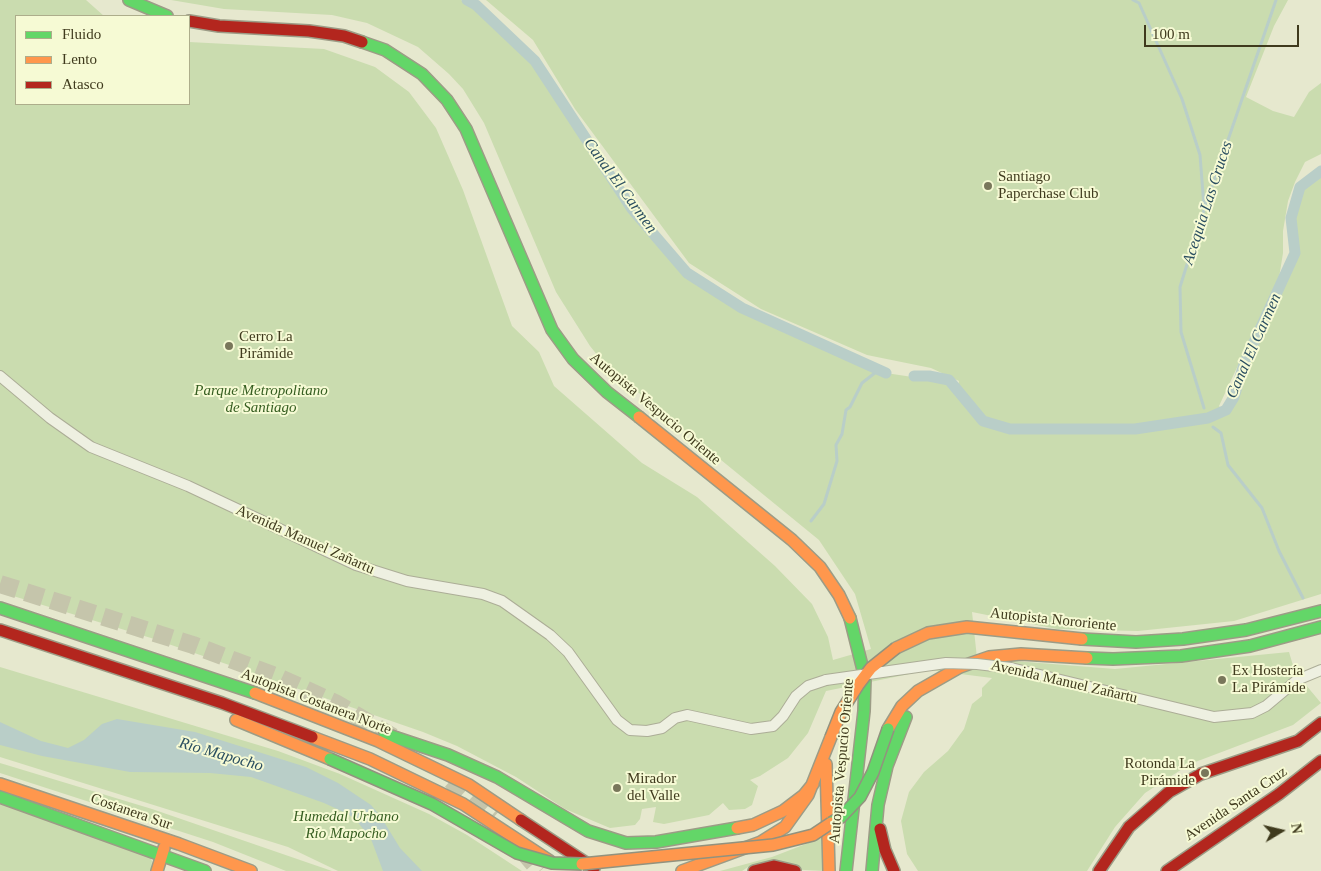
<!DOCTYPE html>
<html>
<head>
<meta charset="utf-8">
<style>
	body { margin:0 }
	#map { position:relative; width:1321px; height:871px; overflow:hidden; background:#e6e8ce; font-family:Georgia,serif }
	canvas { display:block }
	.legend { position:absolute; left:15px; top:15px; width:175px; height:90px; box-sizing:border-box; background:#f6fad4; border:1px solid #adad8b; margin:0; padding:6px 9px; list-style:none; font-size:15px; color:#3f3a1d }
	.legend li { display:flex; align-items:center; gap:10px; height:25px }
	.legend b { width:25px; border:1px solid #adad8b }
	.north { position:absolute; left:1256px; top:806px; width:50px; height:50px; -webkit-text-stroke:4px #f6fad4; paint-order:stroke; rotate:81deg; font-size:14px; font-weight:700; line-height:20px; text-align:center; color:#3f3a1d }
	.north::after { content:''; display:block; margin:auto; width:18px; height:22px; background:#3f3a1d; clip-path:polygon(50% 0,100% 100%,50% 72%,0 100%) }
	.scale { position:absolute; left:1144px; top:25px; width:155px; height:22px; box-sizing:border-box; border:2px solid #3f3a1d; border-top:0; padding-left:6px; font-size:15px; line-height:18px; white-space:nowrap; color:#3f3a1d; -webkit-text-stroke:4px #f6fad4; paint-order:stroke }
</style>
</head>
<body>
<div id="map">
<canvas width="1321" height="871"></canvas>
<ul class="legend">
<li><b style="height:6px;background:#63d668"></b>Fluido</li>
<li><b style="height:6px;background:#ff974d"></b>Lento</li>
<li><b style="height:6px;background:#b3261e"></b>Atasco</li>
</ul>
<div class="north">N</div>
<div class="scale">100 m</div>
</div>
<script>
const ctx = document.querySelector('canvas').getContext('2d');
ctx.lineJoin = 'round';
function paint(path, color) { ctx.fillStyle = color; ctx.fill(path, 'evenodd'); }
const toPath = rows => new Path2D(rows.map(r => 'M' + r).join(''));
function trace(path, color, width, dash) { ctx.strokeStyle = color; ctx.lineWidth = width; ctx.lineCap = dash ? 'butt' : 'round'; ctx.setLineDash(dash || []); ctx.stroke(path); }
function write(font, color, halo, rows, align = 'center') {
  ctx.font = font + ' Georgia,serif'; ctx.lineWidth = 4; ctx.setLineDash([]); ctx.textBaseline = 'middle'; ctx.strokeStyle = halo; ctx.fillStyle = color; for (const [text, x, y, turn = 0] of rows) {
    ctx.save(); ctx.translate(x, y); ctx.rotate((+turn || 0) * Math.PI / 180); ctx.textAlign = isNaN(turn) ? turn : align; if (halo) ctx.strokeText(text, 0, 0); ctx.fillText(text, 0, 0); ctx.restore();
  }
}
const green = toPath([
	[0,0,86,0,104,16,16,16,16,104,189,104,189,42,324,49,375,67,409,92,436,128,463,190,512,326,539,352,554,386,642,463,697,497,775,566,812,604,828,637,833,660,871,649,855,594,819,540,606,366,590,346,556,292,484,123,463,89,449,74,418,47,367,23,332,15,224,9,171,0,461,0,474,8,532,63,630,211,685,275,740,311,879,372,946,382,956,396,959,381,931,368,867,355,761,309,689,263,575,109,533,40,486,0,1288,0,1274,26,1246,97,1273,111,1294,117,1309,92,1321,83,1321,154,1305,162,1295,182,1288,201,1283,231,1283,253,1279,278,1219,406,1225,414,1237,399,1247,365,1298,254,1295,218,1303,189,1321,175,1321,594,1234,621,1138,631,1057,629,972,612,977,658,1115,669,1289,652,1295,672,1321,703,1293,725,1190,764,1145,793,1115,827,1087,871,918,871,907,854,901,821,909,792,924,772,948,751,964,729,972,704,982,696,982,688,992,678,929,670,826,691,808,733,788,758,760,776,750,780,758,786,752,805,745,809,729,810,723,803,709,815,664,824,653,822,656,807,642,809,640,819,635,825,610,828,565,809,516,777,457,746,423,732,151,638,0,592],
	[0,667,278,751,340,774,429,814,467,835,522,871,338,871,288,847,0,757],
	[0,763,152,809,332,871,286,871,213,842,0,773],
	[0,802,150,857,152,861,151,871,0,871],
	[824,837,824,871,748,867,742,871,720,871,772,857]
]);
const water = toPath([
	[117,719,195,732,306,767,338,783,371,805,381,817,400,848,422,871,383,871,371,839,356,820,348,814,324,803,251,777,210,773,130,772,42,756,0,745,0,722,41,741,68,748,84,740,102,724]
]);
const stream = toPath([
	[1133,0,1139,3,1182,99,1200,155,1204,207],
	[1204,408,1181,332,1180,287,1204,210,1276,0],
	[1213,427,1221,433,1228,465,1262,508,1279,551,1303,598],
	[811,521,824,504,837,461,836,445,842,434,846,410,850,407,862,383,880,369]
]);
const canal = toPath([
	[467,0,476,5,535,61,632,209,687,273,742,308,886,373],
	[914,376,929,376,949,380,983,421,1010,429,1135,429,1208,418,1226,410,1234,397,1244,364,1295,253,1291,218,1300,187,1321,171]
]);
const highwayTunnel = toPath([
	[0,584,193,645,278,677,337,704,398,740],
	[451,780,493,818],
	[522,850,540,871]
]);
const street = toPath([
	[0,376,50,418,91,447,188,486,356,565,407,581,483,594,502,601,550,635,568,652,617,720,630,730,647,731,662,728,675,718,687,715,751,729,773,726,783,716,796,696,808,686,826,680],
	[1011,668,1214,717,1252,713,1266,706,1297,680,1321,670]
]);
const fast = toPath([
	[129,0,167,16],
	[362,42,385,50,422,74,447,100,466,129,552,330,573,359,607,392,639,417],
	[0,608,255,693],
	[1082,639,1136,642,1183,639,1246,630,1321,611],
	[1087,658,1113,659,1181,656,1250,646,1321,627],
	[385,734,448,755,497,777,588,831,626,843,656,842,737,828],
	[0,797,205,871],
	[846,871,864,711,865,678,850,618],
	[872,871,878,805,887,766,906,717]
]);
const slow = toPath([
	[639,417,792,540,820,567,839,595,850,618],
	[896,648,928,633,967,627,1082,639],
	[255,693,378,741,469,785,521,820],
	[236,720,330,759],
	[888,729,902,706,918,691,960,667,989,657,1021,654,1087,658],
	[312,737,370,759,463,804,550,861],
	[826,764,829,871],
	[0,784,179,844,251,871],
	[737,828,753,825,783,811,804,795,813,784],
	[157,871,164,848],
	[682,871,761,842,785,827,808,795,831,737]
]);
const jam = toPath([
	[189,21,219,26,309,31,344,36,362,42],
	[0,630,222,703,312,737],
	[521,820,594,868],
	[880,829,885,850,894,871],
	[754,871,774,866,795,871],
	[1099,871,1129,827,1169,792,1201,774,1298,741,1321,723],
	[1167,871,1279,794,1321,761]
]);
const streetBridge = toPath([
	[826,680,946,663,977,664,1011,668]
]);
const fastBridge = toPath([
	[330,759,432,804,517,853,552,863,582,864],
	[831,823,841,817,860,797,873,772,888,729]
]);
const slowBridge = toPath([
	[831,737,841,712,858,685,871,668,896,648],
	[582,864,773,845,813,835,831,823]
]);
const markers = [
	[988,186,5,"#79775b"],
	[229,346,5,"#79775b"],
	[1222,680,5,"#79775b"],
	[1205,773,5,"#79775b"],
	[617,788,5,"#79775b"]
];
const poiNames = [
	["Santiago",998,177],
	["Paperchase Club",998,194],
	["Cerro La",239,337],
	["Pirámide",239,354],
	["Ex Hostería",1232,671],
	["La Pirámide",1232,688],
	["Rotonda La",1195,764,"right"],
	["Pirámide",1195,781,"right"],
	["Mirador",627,779],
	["del Valle",627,796]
];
const parkNames = [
	["Parque Metropolitano",261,391],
	["de Santiago",261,408],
	["Humedal Urbano",346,817],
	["Río Mapocho",346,834]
];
const streetNames = [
	["Autopista Vespucio Oriente",655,409,40],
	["Avenida Manuel Zañartu",305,540,24],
	["Autopista Nororiente",1053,620,6],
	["Avenida Manuel Zañartu",1064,682,13],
	["Autopista Costanera Norte",316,702,21],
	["Autopista Vespucio Oriente",842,761,-85],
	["Avenida Santa Cruz",1236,804,-34],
	["Costanera Sur",131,812,19]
];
const waterNames = [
	["Canal El Carmen",620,186,54],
	["Acequia Las Cruces",1208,203,-72],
	["Canal El Carmen",1254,346,-66],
	["Río Mapocho",221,755,16]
];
paint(green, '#cadcaf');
paint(water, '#b9cec8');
trace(stream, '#b9cec8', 3);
trace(canal, '#b9cec8', 11);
trace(highwayTunnel, '#c5c5ab', 18, [18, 9]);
trace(street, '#acad97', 12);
trace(fast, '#9c9c86', 14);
trace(slow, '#9c9c86', 14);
trace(jam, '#9c9c86', 14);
trace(street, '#eef0e1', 10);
trace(fast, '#63d668', 11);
trace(slow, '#ff974d', 11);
trace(jam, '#b3261e', 11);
trace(streetBridge, '#acad97', 12, []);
trace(fastBridge, '#92927e', 14, []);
trace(slowBridge, '#92927e', 14, []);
trace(streetBridge, '#eef0e1', 10);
trace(fastBridge, '#63d668', 11);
trace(slowBridge, '#ff974d', 11);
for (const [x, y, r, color] of markers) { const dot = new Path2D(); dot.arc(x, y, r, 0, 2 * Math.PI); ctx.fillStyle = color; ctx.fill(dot); trace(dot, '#f6fad4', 2); }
write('15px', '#3f3a1d', '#f6fad4', poiNames, 'left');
write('italic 15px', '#365e21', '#f6fad4', parkNames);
write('15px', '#3f3a1d', '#f6fad4', streetNames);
write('italic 16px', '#2a4e60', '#f6fad4', waterNames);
</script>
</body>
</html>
